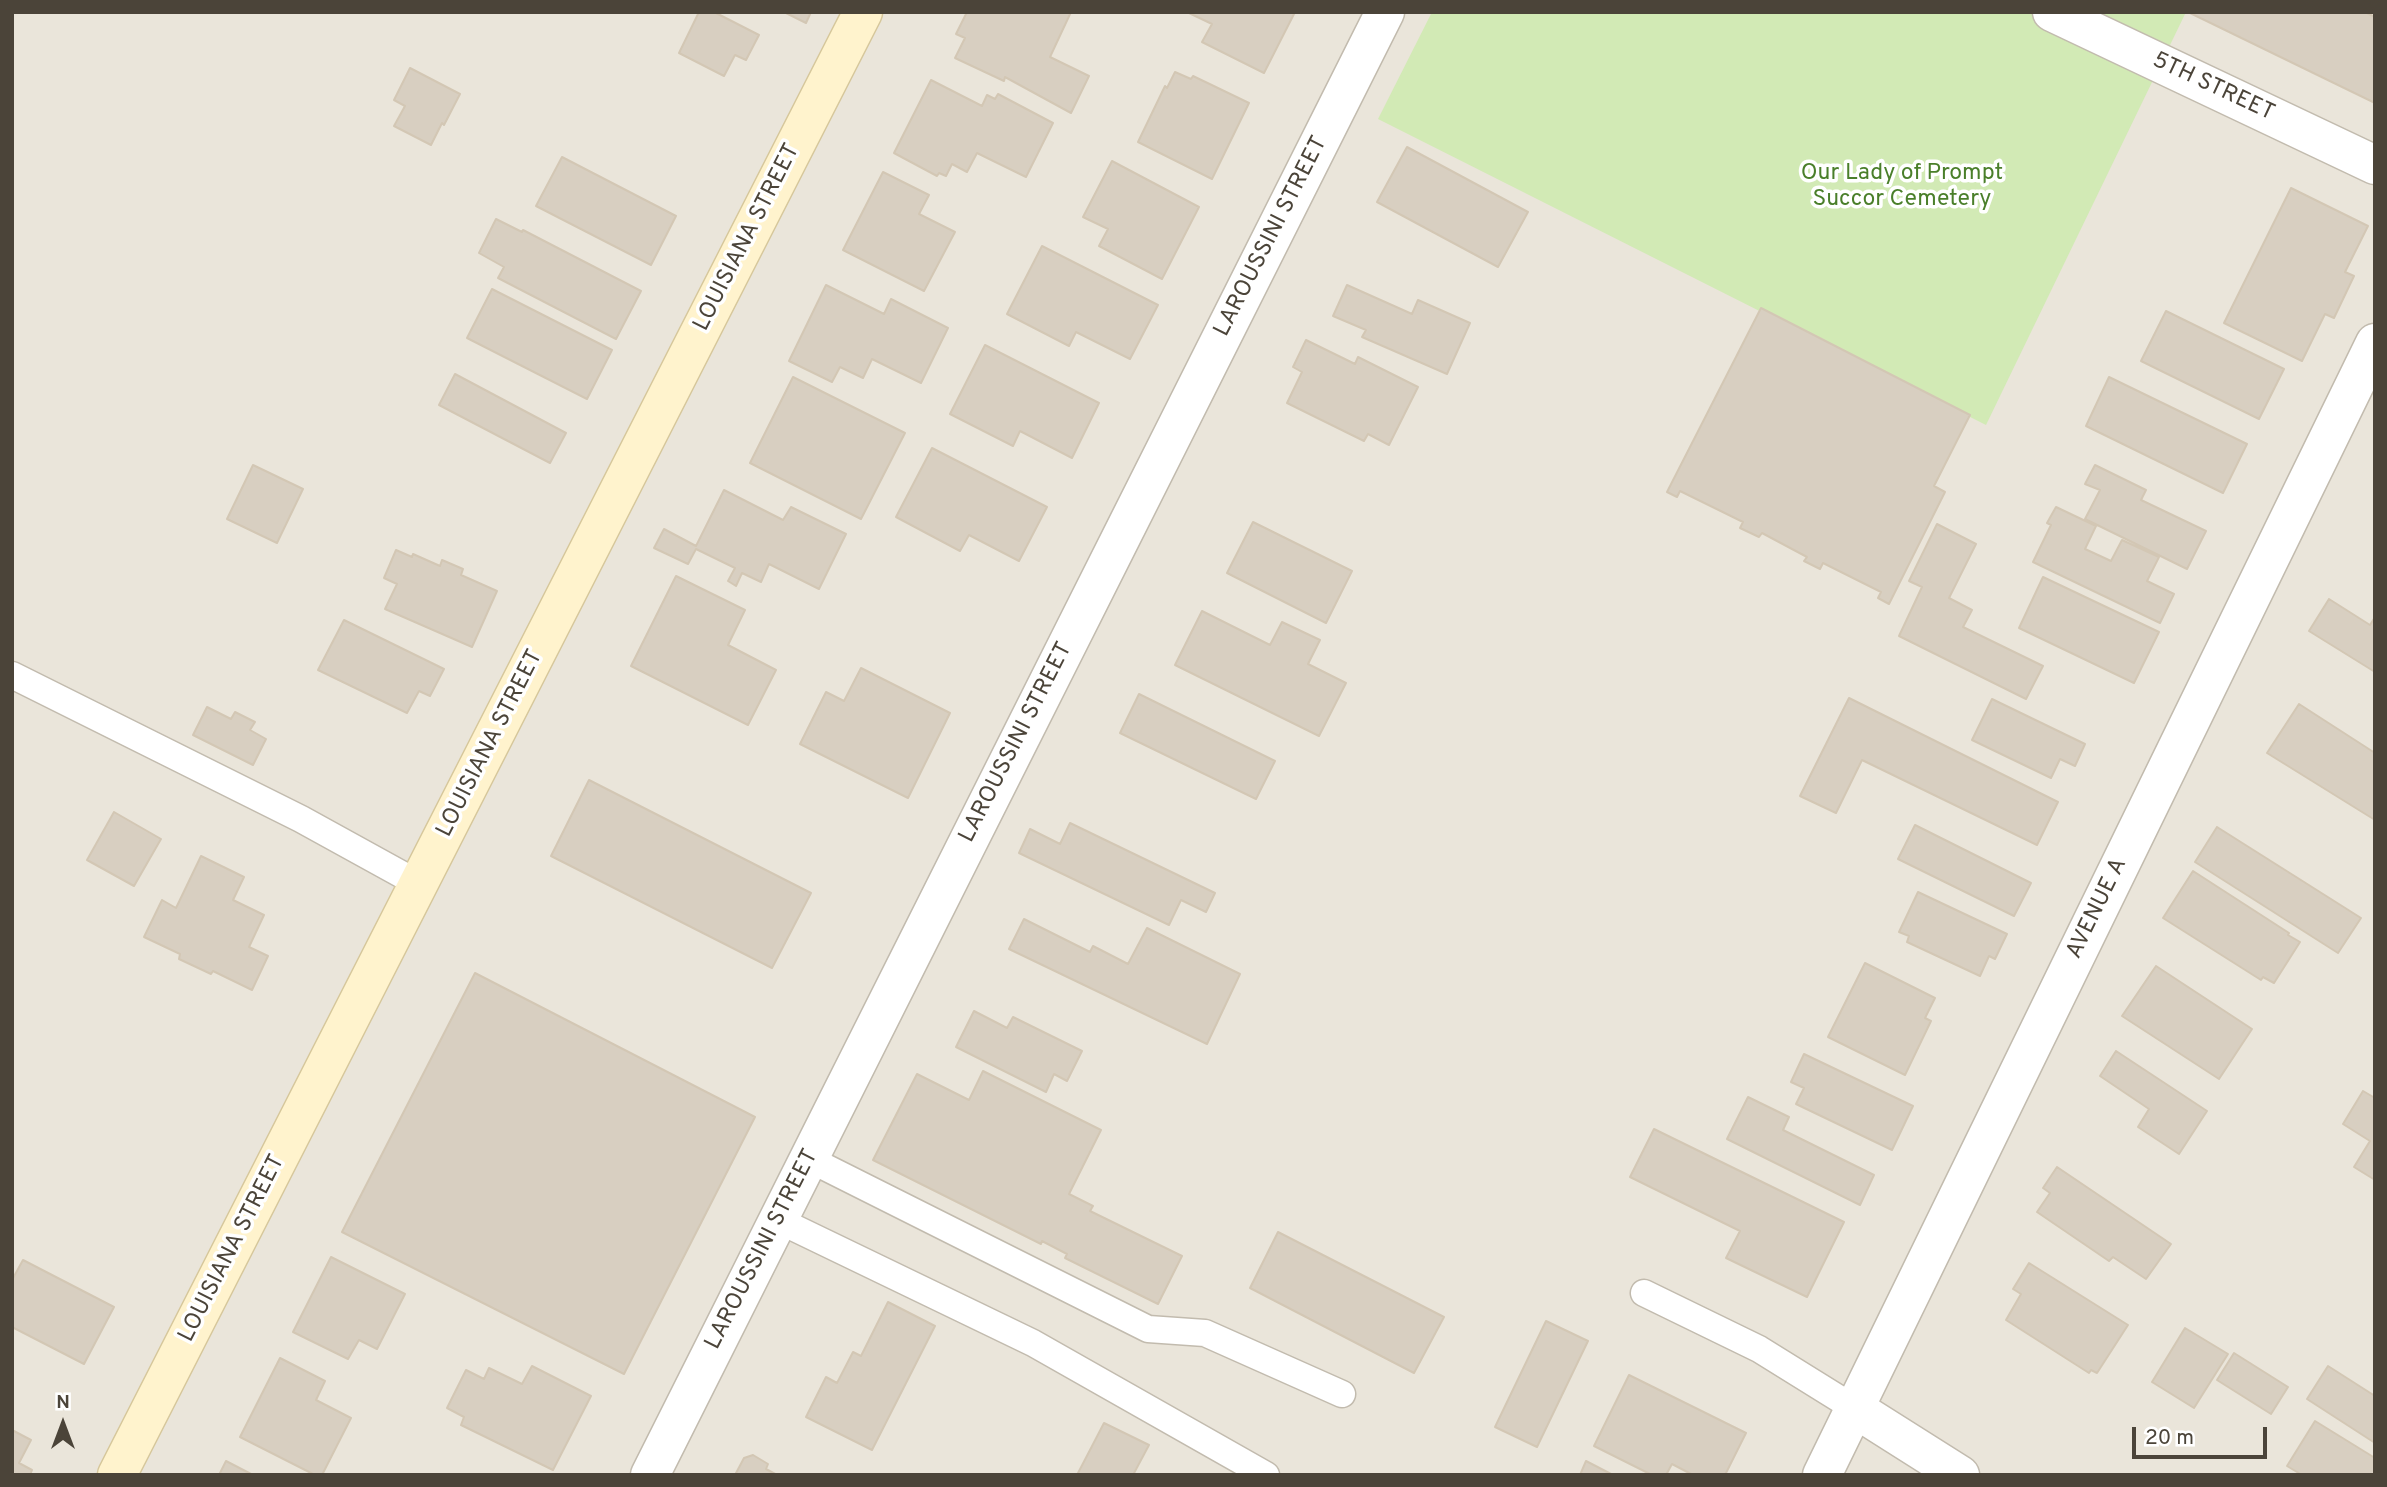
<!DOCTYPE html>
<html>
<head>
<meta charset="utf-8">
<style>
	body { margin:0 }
	#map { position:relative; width:2387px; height:1487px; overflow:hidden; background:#f6f3ec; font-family:Overpass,sans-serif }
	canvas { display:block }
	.frame { position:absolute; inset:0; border:14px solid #4b4439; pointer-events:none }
	.north { position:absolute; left:28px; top:1389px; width:70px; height:70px; -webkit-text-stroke:5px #fff; paint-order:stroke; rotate:0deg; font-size:19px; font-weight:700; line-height:28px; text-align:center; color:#4b4439 }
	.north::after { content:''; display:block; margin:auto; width:24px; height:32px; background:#4b4439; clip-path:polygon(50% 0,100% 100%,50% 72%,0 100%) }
	.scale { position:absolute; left:2132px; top:1427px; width:135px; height:32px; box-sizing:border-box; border:4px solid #4b4439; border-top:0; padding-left:9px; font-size:21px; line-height:24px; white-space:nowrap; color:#4b4439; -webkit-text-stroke:5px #fff; paint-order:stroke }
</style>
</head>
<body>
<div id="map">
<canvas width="2387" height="1487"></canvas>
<div class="frame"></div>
<div class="north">N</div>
<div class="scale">20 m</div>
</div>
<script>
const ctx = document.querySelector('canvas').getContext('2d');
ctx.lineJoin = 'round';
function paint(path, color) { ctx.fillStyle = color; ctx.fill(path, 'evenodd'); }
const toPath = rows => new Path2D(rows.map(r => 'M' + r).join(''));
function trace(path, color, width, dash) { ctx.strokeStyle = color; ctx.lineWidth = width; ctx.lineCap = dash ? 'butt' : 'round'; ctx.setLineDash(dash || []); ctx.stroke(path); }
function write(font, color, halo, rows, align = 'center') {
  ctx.font = font + ' Overpass,sans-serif'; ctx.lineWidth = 7; ctx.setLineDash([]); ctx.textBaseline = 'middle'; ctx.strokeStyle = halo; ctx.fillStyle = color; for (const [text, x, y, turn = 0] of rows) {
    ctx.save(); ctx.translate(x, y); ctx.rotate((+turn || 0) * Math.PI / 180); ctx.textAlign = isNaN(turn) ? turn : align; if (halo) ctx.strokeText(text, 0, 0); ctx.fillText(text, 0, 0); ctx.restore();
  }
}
const residential = toPath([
	[12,12,2375,12,2375,1475,12,1475]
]);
const green = toPath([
	[1432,12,2186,12,1986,425,1378,119]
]);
const building = toPath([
	[699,12,714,12,759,35,746,60,735,55,724,76,679,53,699,12],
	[784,12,811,12,806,23,784,12],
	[967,12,1071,12,1050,57,1089,76,1071,113,1005,77,1004,81,955,58,965,38,956,34,967,12],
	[1295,12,1264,73,1202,42,1212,24,1189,13,1295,12],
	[2188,12,2365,12,2375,17,2375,103,2188,12],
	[410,68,460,94,444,125,442,123,431,145,394,126,405,106,394,100,410,68],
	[1175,72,1191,79,1193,76,1249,103,1212,179,1138,142,1165,86,1167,88,1175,72],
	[931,80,982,106,987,95,995,99,998,94,1053,123,1026,177,977,153,967,172,952,164,946,176,939,173,937,176,894,153,931,80],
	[1407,147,1528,212,1498,267,1377,202,1407,147],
	[562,157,676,216,651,265,536,206,562,157],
	[1112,161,1199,207,1162,279,1099,246,1108,229,1083,217,1112,161],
	[883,172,929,195,919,214,955,232,924,291,843,250,883,172],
	[2291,188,2368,226,2345,272,2354,276,2334,318,2325,314,2302,361,2224,323,2291,188],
	[496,219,522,232,523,230,641,291,616,339,498,278,504,267,479,253,496,219],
	[1042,246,1158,305,1130,359,1076,332,1069,346,1007,314,1042,246],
	[826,285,884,314,891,299,948,328,921,383,872,359,863,378,840,367,832,382,789,361,826,285],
	[1347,285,1412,314,1418,300,1470,323,1447,374,1362,337,1366,330,1333,316,1347,285],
	[492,289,612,350,587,399,467,338,492,289],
	[1761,308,1970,415,1934,486,1945,492,1889,604,1878,598,1881,592,1823,563,1820,569,1804,561,1807,557,1762,533,1759,537,1740,528,1743,522,1680,491,1677,497,1667,492,1761,308],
	[2166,311,2284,369,2259,419,2141,361,2166,311],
	[1306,340,1355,364,1358,357,1418,387,1389,445,1368,434,1364,441,1287,403,1302,372,1293,367,1306,340],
	[985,345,1099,403,1072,458,1020,431,1013,446,950,414,985,345],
	[455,374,566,433,550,463,439,405,455,374],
	[793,377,905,433,861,519,750,463,793,377],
	[2109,377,2247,444,2223,493,2086,426,2109,377],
	[932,448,1047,507,1019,561,969,535,960,551,896,517,932,448],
	[253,465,303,489,277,543,227,519,253,465],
	[2095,465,2146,490,2141,500,2206,531,2187,569,2085,519,2100,490,2085,484,2095,465],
	[724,490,783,520,791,507,846,534,819,589,769,564,761,582,742,573,736,586,728,581,735,568,696,549,688,564,654,548,664,529,696,546,724,490],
	[2056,507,2096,526,2085,549,2111,561,2122,540,2159,557,2147,581,2174,594,2160,623,2033,562,2051,525,2047,523,2056,507],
	[1253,522,1352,571,1326,623,1227,573,1253,522],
	[1937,524,1976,544,1949,598,1972,610,1963,627,2043,666,2026,699,1899,636,1922,587,1909,581,1937,524],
	[396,550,412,557,413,554,440,566,442,560,463,569,461,575,497,591,472,647,385,609,397,584,384,578,396,550],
	[676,576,745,610,728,645,776,670,748,725,631,666,676,576],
	[2043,577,2159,632,2134,683,2019,628,2043,577],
	[2329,599,2370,625,2375,617,2375,672,2309,631,2329,599],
	[1202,611,1270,645,1282,622,1320,640,1308,664,1346,683,1319,736,1175,665,1202,611],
	[344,620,444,669,430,696,419,691,407,713,318,670,344,620],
	[861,668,950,713,908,798,800,744,826,692,844,701,861,668],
	[1139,694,1275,761,1256,799,1120,733,1139,694],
	[1849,698,2058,802,2037,845,1862,760,1836,813,1800,796,1849,698],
	[1992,699,2085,744,2075,766,2060,759,2051,778,1972,740,1992,699],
	[2299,704,2375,753,2375,820,2267,753,2299,704],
	[207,707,231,719,235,712,255,722,250,730,266,739,253,765,193,735,207,707],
	[589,780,811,893,772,968,551,856,589,780],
	[114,812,161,839,134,886,87,860,114,812],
	[1070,823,1215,893,1206,912,1181,900,1169,925,1019,853,1030,829,1060,844,1070,823],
	[1915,825,2031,883,2014,916,1898,859,1915,825],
	[2217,827,2361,918,2338,953,2195,862,2217,827],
	[201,856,244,877,233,900,264,915,249,947,268,956,252,990,213,971,211,974,179,959,180,954,144,937,162,900,176,908,201,856],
	[2193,871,2289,933,2288,935,2300,942,2274,983,2263,977,2261,980,2163,918,2193,871],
	[1918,892,2007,934,1995,959,1989,956,1980,976,1907,942,1909,936,1899,932,1918,892],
	[1024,919,1090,952,1093,946,1128,964,1147,928,1240,974,1207,1044,1009,949,1024,919],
	[1865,963,1935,998,1925,1018,1931,1021,1905,1075,1828,1037,1865,963],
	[2156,966,2252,1029,2219,1079,2122,1016,2156,966],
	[475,973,755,1117,624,1374,342,1232,475,973],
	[974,1011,1007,1028,1013,1017,1082,1051,1067,1081,1054,1074,1046,1092,956,1047,974,1011],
	[2116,1051,2207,1111,2179,1154,2138,1127,2149,1109,2100,1076,2116,1051],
	[1804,1054,1913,1106,1892,1150,1796,1104,1804,1088,1791,1082,1804,1054],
	[983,1071,1101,1130,1069,1194,1093,1206,1090,1211,1182,1256,1158,1304,1065,1258,1067,1254,1042,1241,1041,1244,873,1160,917,1074,969,1100,983,1071],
	[2363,1091,2375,1098,2375,1180,2354,1167,2370,1141,2343,1124,2363,1091],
	[1748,1097,1789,1117,1783,1130,1874,1175,1860,1205,1727,1139,1748,1097],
	[1654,1129,1844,1222,1807,1297,1726,1258,1740,1231,1630,1177,1654,1129],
	[2057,1167,2171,1244,2146,1279,2113,1257,2109,1261,2037,1212,2050,1193,2043,1188,2057,1167],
	[1278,1232,1444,1317,1414,1373,1250,1288,1278,1232],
	[331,1257,405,1294,377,1349,359,1340,348,1359,293,1332,331,1257],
	[23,1260,114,1307,84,1364,12,1327,12,1280,23,1260],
	[2029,1263,2128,1325,2097,1373,2091,1370,2089,1373,2006,1320,2021,1294,2013,1289,2029,1263],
	[888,1302,935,1326,872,1450,806,1417,826,1377,837,1383,853,1352,861,1356,888,1302],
	[1546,1321,1588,1341,1537,1447,1495,1427,1546,1321],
	[2185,1328,2228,1354,2194,1408,2152,1382,2185,1328],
	[2234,1353,2288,1387,2271,1414,2217,1380,2234,1353],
	[280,1358,325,1381,316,1400,351,1418,322,1475,315,1475,240,1437,280,1358],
	[532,1366,591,1396,553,1470,461,1425,464,1417,447,1408,466,1370,484,1379,489,1368,522,1384,532,1366],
	[2328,1366,2375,1396,2375,1443,2307,1399,2328,1366],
	[1629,1375,1746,1433,1725,1475,1693,1475,1672,1464,1666,1475,1652,1475,1594,1446,1629,1375],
	[2315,1421,2375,1458,2375,1475,2302,1475,2287,1466,2315,1421],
	[1104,1423,1149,1445,1133,1475,1077,1475,1104,1423],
	[12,1430,31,1440,19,1463,32,1470,30,1475,12,1475,12,1430],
	[753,1455,768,1464,766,1469,777,1475,735,1475,744,1458,753,1455],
	[226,1461,253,1475,219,1475,226,1461],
	[1586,1461,1613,1475,1580,1475,1586,1461]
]);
const service = toPath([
	[12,675,301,819,419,884],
	[809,1159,1148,1329,1205,1333,1342,1394],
	[778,1220,1033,1343,1266,1475],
	[1644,1293,1759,1349,1854,1408]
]);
const minor = toPath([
	[2052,12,2375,165],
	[1854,1408,1960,1475],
	[650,1475,1385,12],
	[1822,1475,2375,343]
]);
const secondary = toPath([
	[117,1475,863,12]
]);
const streetNames = [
	["5TH STREET",2213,88,25],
	["LAROUSSINI STREET",1272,237,-63],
	["LOUISIANA STREET",748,238,-63],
	["LAROUSSINI STREET",1017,743,-63],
	["LOUISIANA STREET",491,744,-63],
	["AVENUE A",2098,909,-64],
	["LOUISIANA STREET",233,1249,-63],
	["LAROUSSINI STREET",763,1250,-63]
];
const parkNames = [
	["Our Lady of Prompt",1902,174],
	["Succor Cemetery",1902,200]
];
paint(residential, '#eae5da');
paint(green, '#d2eab5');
paint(building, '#d8cfc1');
trace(building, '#d3c7b4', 2);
trace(service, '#c2bbae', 29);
trace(minor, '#c2bbae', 41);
trace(secondary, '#d6c79b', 41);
trace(service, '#fff', 26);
trace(minor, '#fff', 38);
trace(secondary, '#fff3cd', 38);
write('23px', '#4b4439', '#fff', streetNames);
write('23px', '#4a7f2a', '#fff', parkNames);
</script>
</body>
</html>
